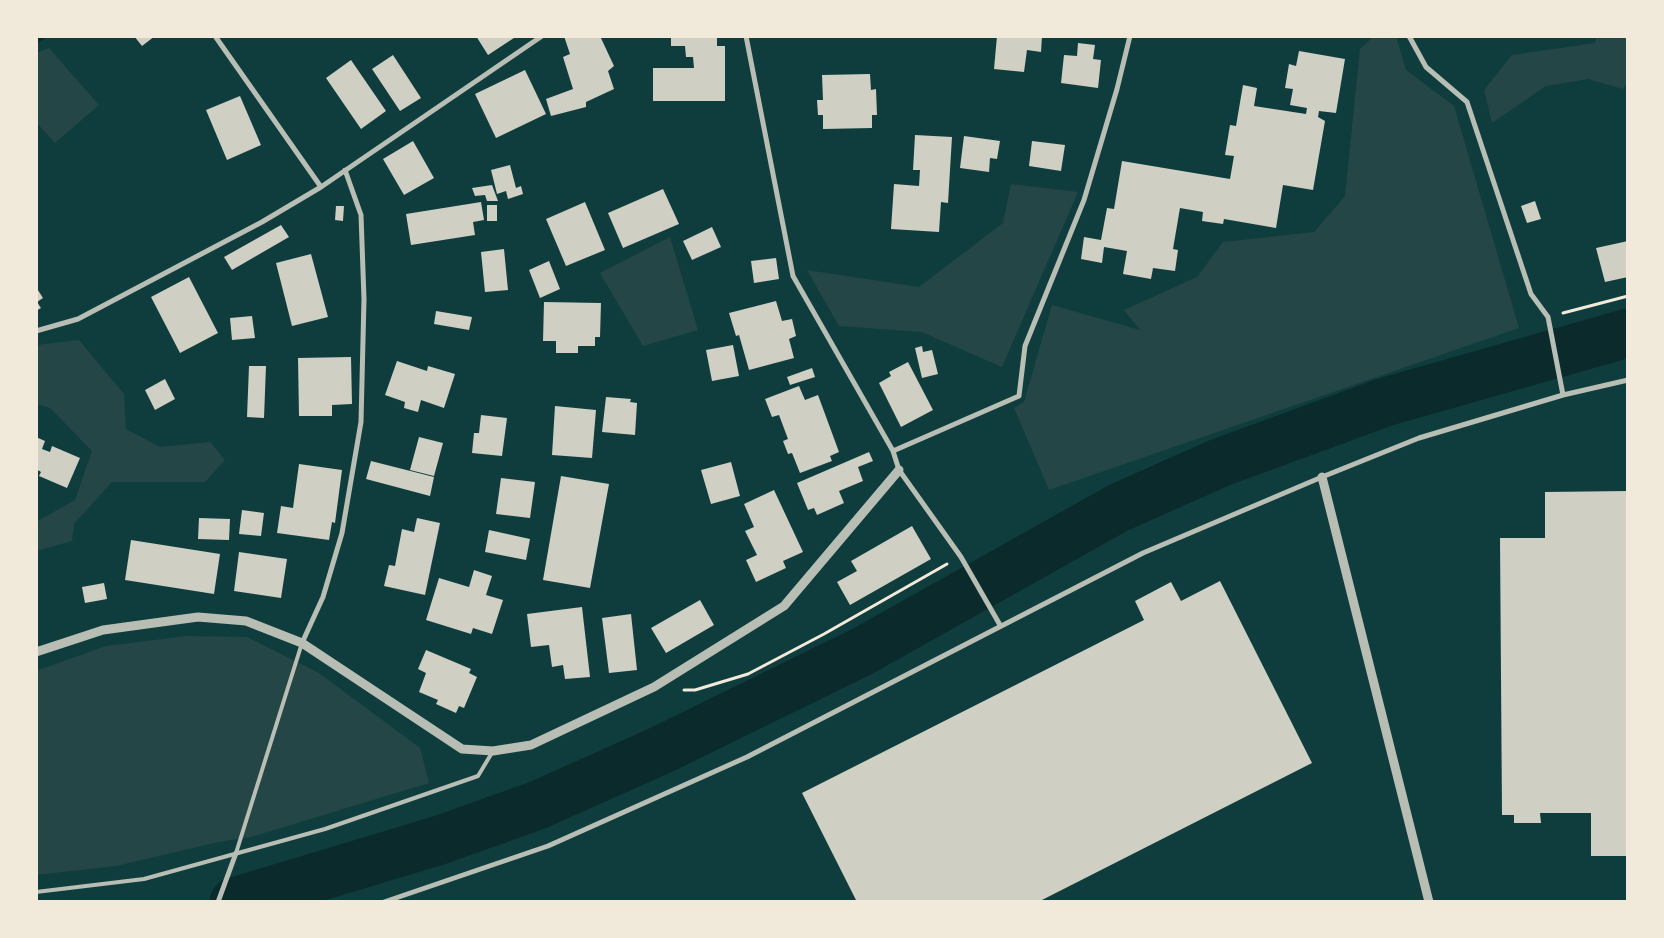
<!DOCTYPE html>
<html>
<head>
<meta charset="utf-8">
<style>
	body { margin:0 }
	#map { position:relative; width:1664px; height:938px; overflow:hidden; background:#0f3d3e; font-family:Montserrat,sans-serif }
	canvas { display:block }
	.frame { position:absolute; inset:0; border:38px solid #f1e9da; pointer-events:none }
</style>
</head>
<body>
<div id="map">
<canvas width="1664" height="938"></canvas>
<div class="frame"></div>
</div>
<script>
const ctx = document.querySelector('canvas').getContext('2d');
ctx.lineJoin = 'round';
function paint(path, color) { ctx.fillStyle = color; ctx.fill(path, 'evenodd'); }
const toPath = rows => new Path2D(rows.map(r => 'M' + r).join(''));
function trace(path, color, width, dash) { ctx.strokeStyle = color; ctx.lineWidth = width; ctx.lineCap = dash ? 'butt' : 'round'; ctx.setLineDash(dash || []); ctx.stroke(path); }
const green = toPath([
	[1374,36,1396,36,1406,70,1454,106,1519,328,1049,490,1014,408,1024,402,1052,305,1140,330,1124,310,1197,277,1223,242,1314,232,1345,196,1360,49],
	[1597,36,1628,36,1628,82,1623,89,1588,79,1546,86,1492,123,1484,90,1512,55,1595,43],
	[49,48,99,105,55,143,36,122,36,53],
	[1011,184,1078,192,1002,367,922,332,839,326,807,270,919,287,1003,223],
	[670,237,698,330,643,346,600,273],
	[79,340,124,394,126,429,160,447,210,442,225,460,205,482,112,482,74,524,72,541,36,551,36,522,75,500,92,451,50,408,36,404,36,345],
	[187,636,247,637,319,673,420,748,429,783,251,837,223,841,116,866,36,875,36,671,106,646]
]);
const stream = toPath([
	[36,39,41,36]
]);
const river = toPath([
	[234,902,440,840,538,805,663,749,863,651,1118,508,1219,463,1385,402,1628,333]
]);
const building = toPath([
	[134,36,155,36,142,46],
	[476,36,517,36,488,55],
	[564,36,600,36,614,66,608,71,614,89,586,102,586,107,551,116,546,99,573,89,563,57,570,54],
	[671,36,717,36,717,46,725,46,725,101,653,101,653,68,694,68,693,57,686,57,685,46,671,46],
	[997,36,1042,36,1041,52,1027,50,1024,72,994,69],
	[1078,43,1095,45,1093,59,1101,60,1098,88,1061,83,1064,55,1077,56],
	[1299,51,1345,59,1336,113,1319,111,1318,117,1325,121,1313,190,1283,185,1276,228,1224,219,1223,224,1202,221,1203,212,1180,208,1173,249,1178,250,1175,271,1153,268,1151,279,1123,274,1127,251,1104,247,1102,263,1081,259,1084,237,1101,240,1107,208,1114,209,1122,161,1230,179,1234,156,1225,155,1230,125,1236,126,1243,85,1257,88,1254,106,1306,114,1307,108,1290,105,1293,89,1285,88,1289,64,1296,66],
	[393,55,421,98,400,111,372,69],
	[351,60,386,111,361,129,326,78],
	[525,70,546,114,496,138,475,94],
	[870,74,871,90,876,89,877,115,872,115,872,128,823,129,823,115,818,115,817,100,823,100,822,75],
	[240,96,261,145,227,160,206,110],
	[915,135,952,137,948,203,941,202,939,232,891,229,894,184,919,186,920,170,913,170],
	[964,136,1000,141,997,159,990,158,989,172,960,168],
	[413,141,434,178,404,195,383,159],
	[1032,141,1065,145,1061,171,1029,166],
	[510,165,516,188,521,186,523,194,508,199,506,191,497,194,491,170],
	[492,185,498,201,487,201,485,195,475,196,472,188],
	[663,189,679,224,623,248,608,213],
	[1535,201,1541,219,1527,223,1521,206],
	[481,202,484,220,473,222,475,235,411,245,406,214],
	[585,202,605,250,566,266,546,219],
	[487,205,497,205,497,221,487,221],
	[336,206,344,206,343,221,335,220],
	[281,225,289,237,232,270,224,257],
	[712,227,721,247,692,260,683,241],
	[1628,241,1628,277,1605,282,1596,248],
	[504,249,508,290,485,292,481,252],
	[311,254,328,317,292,326,276,263],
	[776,258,779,279,754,283,751,261],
	[549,261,560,289,540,298,529,270],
	[189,277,218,333,180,353,151,297],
	[36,287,43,298,37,302,41,308,36,311],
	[776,301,782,321,792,319,796,336,789,339,794,358,749,370,739,335,736,336,729,313],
	[544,302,601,303,600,337,595,337,595,346,578,346,578,353,556,353,556,341,543,341],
	[436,311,472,317,469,330,434,324],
	[252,316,255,338,232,340,230,318],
	[733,345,739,376,712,381,706,350],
	[922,346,923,352,932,350,938,374,922,378,915,348],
	[351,357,352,404,332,405,332,416,299,416,298,358],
	[397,361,427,371,428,366,455,374,444,408,421,400,418,412,404,408,405,402,385,395],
	[908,362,933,410,901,427,879,383,891,376,889,372],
	[249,366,266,366,264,418,247,417],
	[812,368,815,377,790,385,787,377],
	[165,379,175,399,155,410,145,390],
	[799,386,805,400,818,395,839,452,830,456,832,461,800,473,792,453,788,454,783,441,788,439,779,415,772,417,765,399],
	[606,397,631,399,630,402,637,403,635,435,602,432],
	[555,406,596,410,592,458,552,455],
	[481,415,507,418,502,456,472,453,474,433,479,433],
	[36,437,45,441,42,449,50,452,52,446,80,458,67,488,39,476,41,472,36,469],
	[419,437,443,443,434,476,410,470],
	[869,452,873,461,858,467,863,481,839,491,844,503,817,515,814,508,808,510,797,483],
	[371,461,434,477,430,496,366,479],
	[731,462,740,496,711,504,701,470],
	[299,464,342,470,335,523,332,522,329,540,277,533,281,506,293,508],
	[561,476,609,484,590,588,543,580],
	[501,478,535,482,530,518,496,514],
	[774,490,803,552,783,561,786,568,756,582,746,560,757,555,745,531,754,527,744,504],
	[1628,491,1628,856,1591,856,1591,813,1540,813,1541,823,1514,823,1514,815,1502,815,1500,538,1545,538,1545,492],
	[242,510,264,513,261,536,239,534],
	[199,518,230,519,229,540,198,539],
	[417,518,440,523,425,595,384,586,389,565,395,566,402,529,414,532],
	[912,526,931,559,850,605,837,582,857,571,851,561],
	[489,530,530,539,526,560,485,552],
	[131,540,220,554,214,594,125,580],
	[239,552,287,559,281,598,234,591],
	[474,570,492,576,486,595,503,600,492,634,473,628,471,634,426,620,439,578,469,587],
	[1220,581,1312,763,1038,902,857,902,802,793,1144,620,1135,601,1171,582,1181,601],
	[104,583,107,599,85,603,82,587],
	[700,600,714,625,666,653,651,628],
	[582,607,590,677,565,679,563,665,552,667,549,645,531,647,527,614],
	[631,614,637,670,609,673,602,618],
	[426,650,471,669,469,673,477,677,464,708,459,706,456,713,436,704,438,700,419,692,426,673,418,669]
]);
const path = toPath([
	[1563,313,1628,296],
	[684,690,695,690,748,674,824,634,947,564]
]);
const service = toPath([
	[236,853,302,643],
	[36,892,144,879,325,829,478,776,493,751]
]);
const minor = toPath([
	[215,36,321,187],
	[746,36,793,276,893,451,899,470,961,557,1000,625],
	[1409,36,1426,67,1467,102,1531,294,1548,317,1563,395],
	[36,331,78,319,262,222,321,187,542,36],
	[893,451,1019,396,1025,346,1084,200,1117,89,1130,36],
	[302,643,323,597,342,533,361,422,364,299,361,215,345,170],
	[218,902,236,853],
	[384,902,548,846,747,757,1143,553,1322,477,1419,438,1563,395,1628,380]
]);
const tertiary = toPath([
	[1322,477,1429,902],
	[36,652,103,630,198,617,246,621,302,643,462,749,493,751,531,745,654,687,784,606,899,470]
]);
paint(green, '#244646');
trace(stream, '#0a2a2b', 8);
trace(river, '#0a2a2b', 49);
paint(building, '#cfcfc3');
trace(path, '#f1e9da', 3);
trace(service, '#b8beb3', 4);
trace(minor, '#b8beb3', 5);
trace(tertiary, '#b8beb3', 9);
</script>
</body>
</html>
